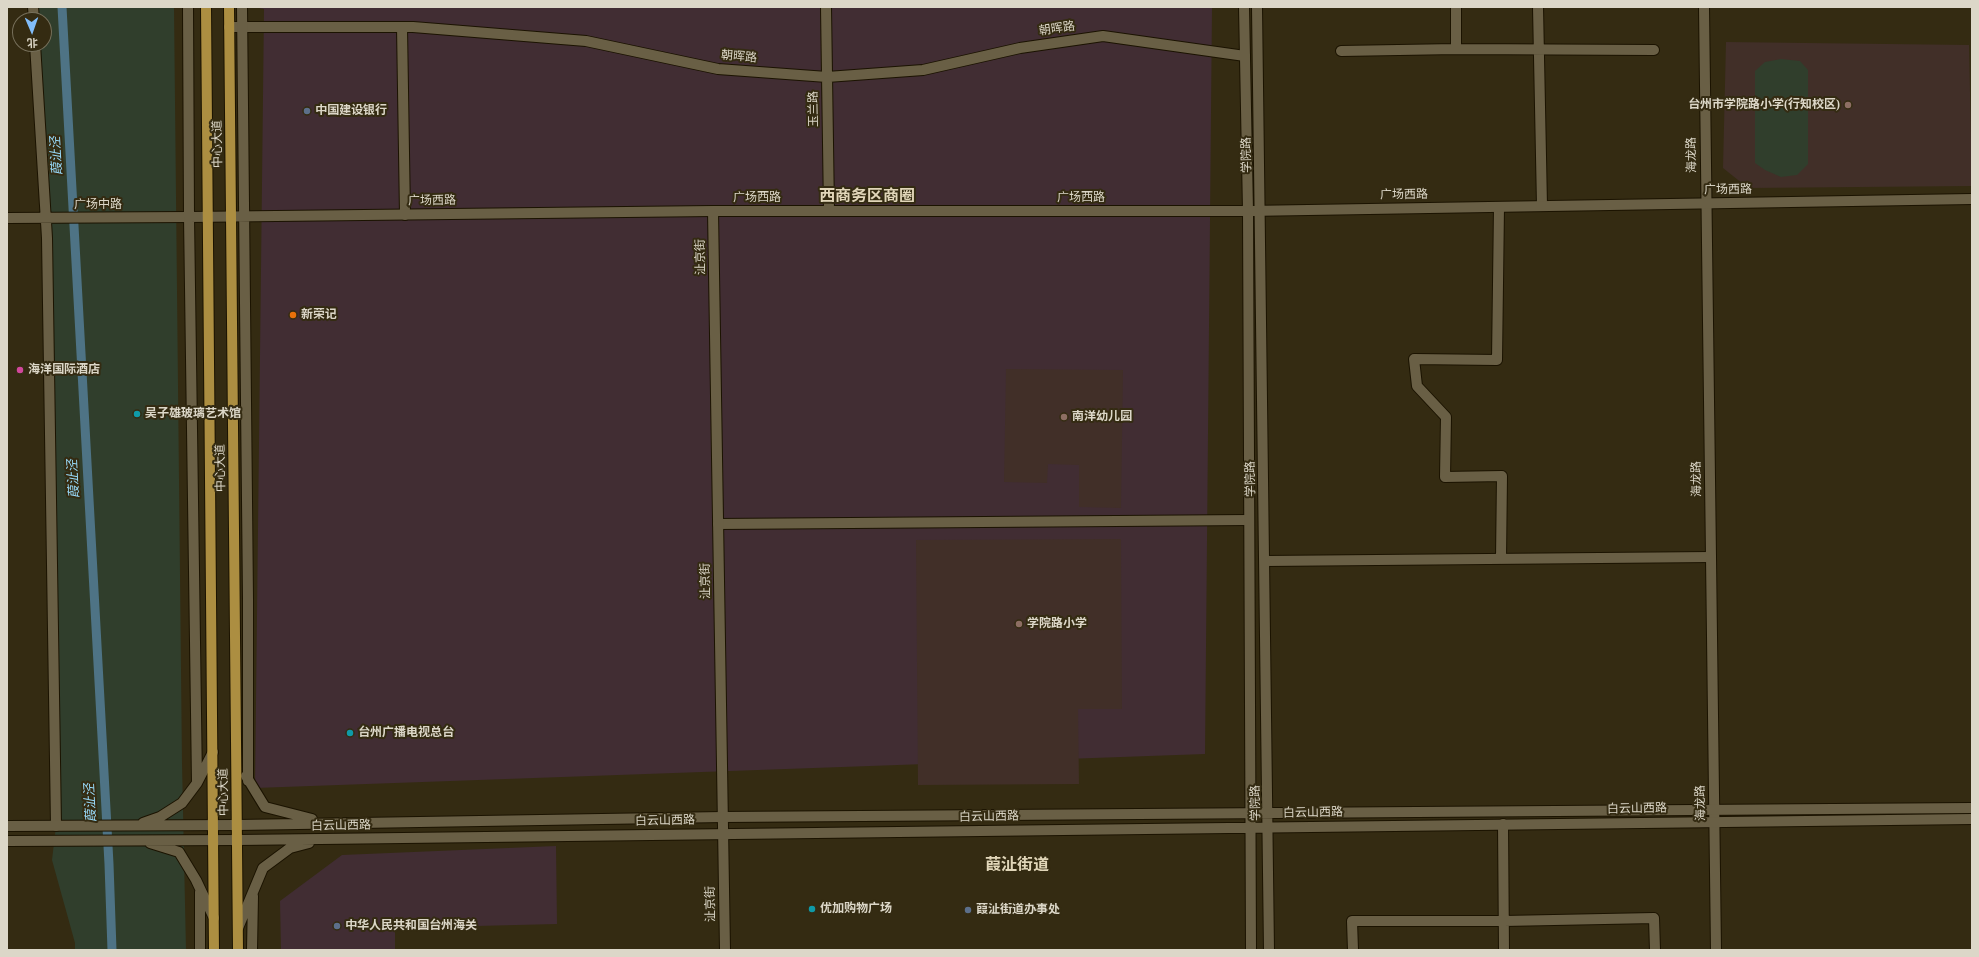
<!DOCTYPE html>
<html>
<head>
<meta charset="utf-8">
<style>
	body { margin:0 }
	#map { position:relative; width:1979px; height:957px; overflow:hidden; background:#342b12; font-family:"Times New Roman","Noto Sans SC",serif }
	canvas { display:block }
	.frame { position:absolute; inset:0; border:8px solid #dcd7c8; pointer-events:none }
	.north { position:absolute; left:12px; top:12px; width:40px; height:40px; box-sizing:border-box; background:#342b12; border:1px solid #77705b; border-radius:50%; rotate:178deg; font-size:11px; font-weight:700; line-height:16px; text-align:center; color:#dcd7c8 }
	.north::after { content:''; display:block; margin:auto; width:14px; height:18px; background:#81bdfa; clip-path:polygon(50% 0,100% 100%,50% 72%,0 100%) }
</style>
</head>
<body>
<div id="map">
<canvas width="1979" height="957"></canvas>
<div class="frame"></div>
<div class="north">北</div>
</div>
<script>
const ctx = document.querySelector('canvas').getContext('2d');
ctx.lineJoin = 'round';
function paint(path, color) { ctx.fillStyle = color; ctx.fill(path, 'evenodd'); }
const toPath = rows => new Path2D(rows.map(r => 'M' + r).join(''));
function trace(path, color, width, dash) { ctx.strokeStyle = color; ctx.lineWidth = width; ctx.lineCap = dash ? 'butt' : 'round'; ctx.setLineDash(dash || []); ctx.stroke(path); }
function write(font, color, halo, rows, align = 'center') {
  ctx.font = font + ' "Times New Roman","Noto Sans SC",serif'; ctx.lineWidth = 4; ctx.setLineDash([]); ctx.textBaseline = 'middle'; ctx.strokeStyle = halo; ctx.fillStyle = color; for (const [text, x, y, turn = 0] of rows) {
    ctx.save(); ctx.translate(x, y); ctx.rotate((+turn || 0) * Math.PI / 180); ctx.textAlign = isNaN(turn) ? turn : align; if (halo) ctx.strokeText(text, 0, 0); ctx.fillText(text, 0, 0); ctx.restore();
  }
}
const commercial = toPath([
	[254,7,1212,7,1205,754,255,788,264,9],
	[556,846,557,924,395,928,395,950,281,950,280,901,342,855]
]);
const education = toPath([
	[1726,42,1969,45,1972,186,1748,188,1723,168],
	[1006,369,1123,370,1121,508,1079,507,1079,465,1048,464,1047,483,1004,482],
	[1121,539,1122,709,1078,709,1079,784,918,785,916,540]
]);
const green = toPath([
	[33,7,174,7,182,763,186,950,75,950,75,943,52,860,56,826,47,238,35,44,44,44,44,20,34,20],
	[1781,59,1800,61,1808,70,1808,164,1797,175,1781,177,1765,170,1755,163,1755,71,1765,62]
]);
const canal = toPath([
	[62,7,109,864,112,950]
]);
const minor = toPath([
	[1538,7,1542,206],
	[1456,49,1456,7],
	[1341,51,1456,49,1654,50],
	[1499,207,1497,360,1414,359,1417,386,1446,417,1445,477,1502,476,1501,559],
	[718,524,1249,520],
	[1265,561,1711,557],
	[1503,824,1504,950],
	[1353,950,1352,921,1504,921,1654,918,1655,950]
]);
const tertiary = toPath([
	[33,7,34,20],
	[826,7,829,211],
	[1704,7,1716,950],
	[229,27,413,27,586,41,718,69,827,77,923,70,1020,48,1103,36,1245,56],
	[402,27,405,215],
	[35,44,47,238,56,826],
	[713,211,725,950],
	[7,218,189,217]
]);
const secondary = toPath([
	[188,7,189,217,197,783],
	[242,7,248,599,248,781],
	[1244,7,1248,211,1251,950],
	[1257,7,1269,950],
	[189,217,713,211,1248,211,1972,199],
	[246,776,265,807,312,819],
	[143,823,160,817,182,803,197,783,213,752],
	[7,826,238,825,723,817,1972,808],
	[7,841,238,840,1972,819],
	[150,843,179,852,196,880,214,918],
	[200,892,200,950],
	[238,928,263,868,290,848,309,843],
	[252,950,253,896]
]);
const primary = toPath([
	[206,7,214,950],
	[229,7,238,950]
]);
const markers = [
	[1848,105,4,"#8d6e63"],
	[307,111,4,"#5c6f8a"],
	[293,315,4,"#e8710a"],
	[20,370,4,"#d1479c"],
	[137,414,4,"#0f9aa8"],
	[1064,417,4,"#8d6e63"],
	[1019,624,4,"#8d6e63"],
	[350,733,4,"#0f9aa8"],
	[812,909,4,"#0f9aa8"],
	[968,910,4,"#5c6f8a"],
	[337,926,4,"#5c6f8a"]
];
const streetNames = [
	["朝晖路",1057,29,-8],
	["朝晖路",739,57,5],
	["玉兰路",814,109,-91],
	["中心大道",218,144,-91],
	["学院路",1247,155,-91],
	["海龙路",1692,155,-91],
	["广场西路",1728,190,-1],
	["广场西路",1404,195,-1],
	["广场西路",757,198],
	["广场西路",1081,198],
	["广场西路",432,201,-1],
	["广场中路",98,205],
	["沚京街",701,257,-91],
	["中心大道",221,468,-91],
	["学院路",1251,479,-91],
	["海龙路",1697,479,-91],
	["沚京街",706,581,-91],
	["中心大道",224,792,-91],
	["学院路",1256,803,-91],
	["海龙路",1701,803,-91],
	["白云山西路",1637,809,-1],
	["白云山西路",1313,813,-1],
	["白云山西路",989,817,-1],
	["白云山西路",665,821,-1],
	["白云山西路",341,826,-1],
	["沚京街",711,904,-91]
];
const poiNames = [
	["台州市学院路小学(行知校区)",1840,105,"right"],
	["中国建设银行",315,111],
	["新荣记",301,315],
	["海洋国际酒店",28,370],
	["吴子雄玻璃艺术馆",145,414],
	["南洋幼儿园",1072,417],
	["学院路小学",1027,624],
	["台州广播电视总台",358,733],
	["优加购物广场",820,909],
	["葭沚街道办事处",976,910],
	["中华人民共和国台州海关",345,926]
];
const waterNames = [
	["葭沚泾",57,156,-93],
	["葭沚泾",74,479,-93],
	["葭沚泾",91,803,-93]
];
const districtNames = [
	["西商务区商圈",867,197],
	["葭沚街道",1017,866]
];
paint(commercial, '#412d33');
paint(education, '#412f28');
paint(green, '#303e2c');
trace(canal, '#4e7385', 9);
trace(minor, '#1b1300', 12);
trace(tertiary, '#1b1300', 12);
trace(secondary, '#1b1300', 12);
trace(primary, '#1b1300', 12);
trace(minor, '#695f45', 10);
trace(tertiary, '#695f45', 10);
trace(secondary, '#695f45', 10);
trace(primary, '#ac8e41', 10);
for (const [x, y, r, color] of markers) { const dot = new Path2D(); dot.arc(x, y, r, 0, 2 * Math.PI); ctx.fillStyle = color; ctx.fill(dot); trace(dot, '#342b12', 1.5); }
write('12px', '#dcd7c8', '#342b12', streetNames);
write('bold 12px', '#dcd7c8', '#342b12', poiNames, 'left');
write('italic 13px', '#98dafa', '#342b12', waterNames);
write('bold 16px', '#e1d6b9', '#342b12', districtNames);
</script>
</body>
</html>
